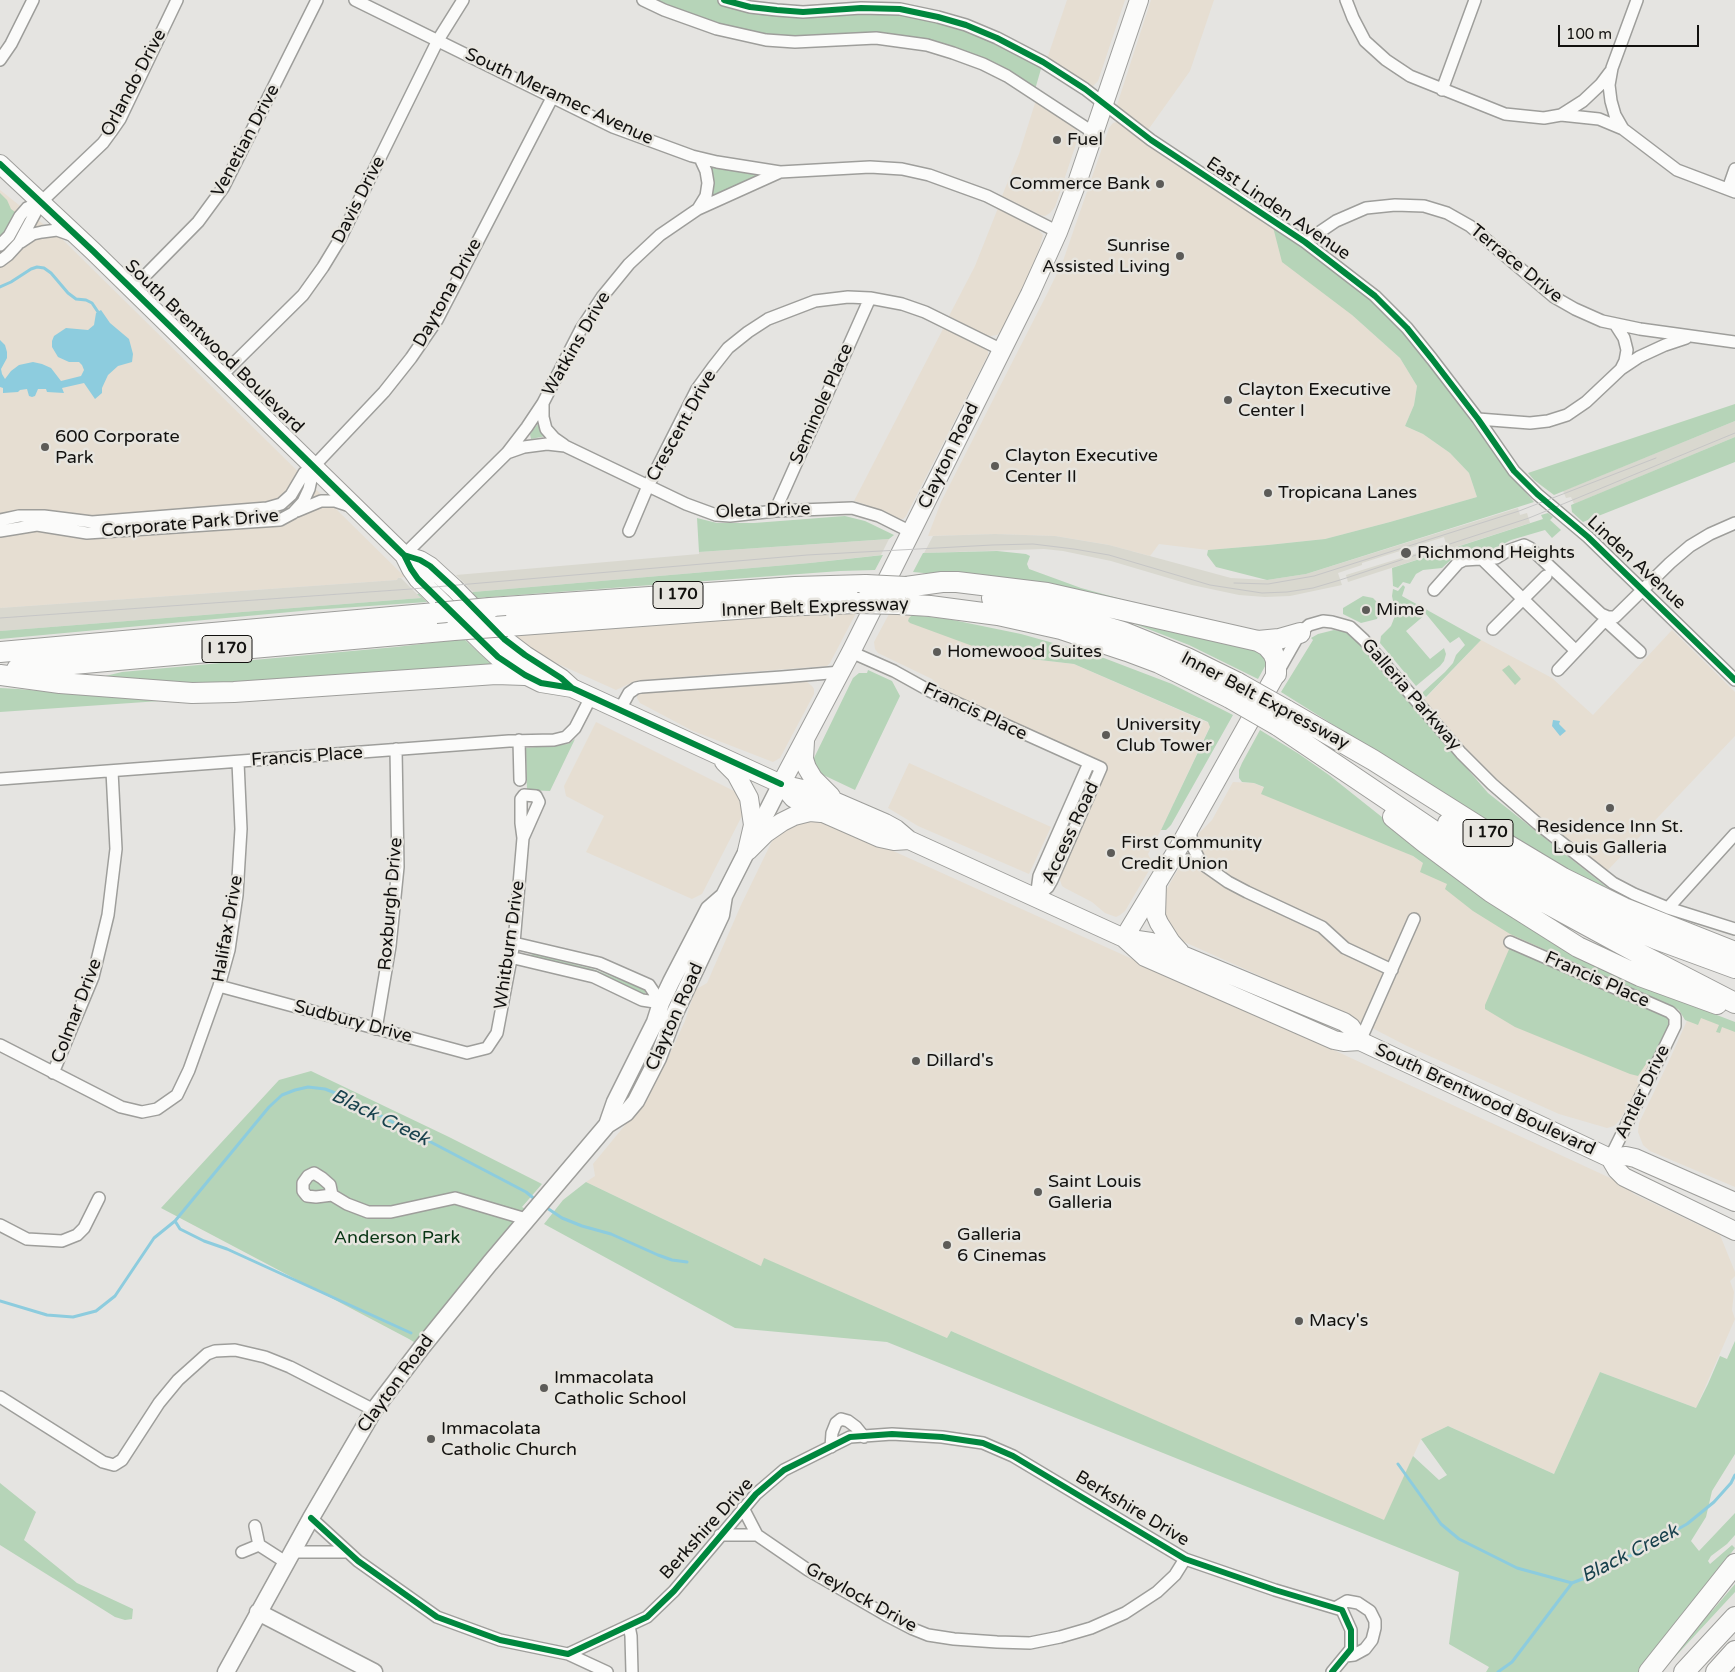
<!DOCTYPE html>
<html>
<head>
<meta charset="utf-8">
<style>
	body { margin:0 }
	#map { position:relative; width:1735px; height:1672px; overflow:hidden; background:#e5e4e1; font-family:"Varela Round",sans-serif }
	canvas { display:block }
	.scale { position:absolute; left:1558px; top:25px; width:141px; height:22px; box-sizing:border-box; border:2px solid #12110f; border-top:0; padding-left:6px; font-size:15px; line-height:18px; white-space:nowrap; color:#12110f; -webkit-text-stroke:4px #e7e5df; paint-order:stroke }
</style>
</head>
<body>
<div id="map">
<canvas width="1735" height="1672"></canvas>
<div class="scale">100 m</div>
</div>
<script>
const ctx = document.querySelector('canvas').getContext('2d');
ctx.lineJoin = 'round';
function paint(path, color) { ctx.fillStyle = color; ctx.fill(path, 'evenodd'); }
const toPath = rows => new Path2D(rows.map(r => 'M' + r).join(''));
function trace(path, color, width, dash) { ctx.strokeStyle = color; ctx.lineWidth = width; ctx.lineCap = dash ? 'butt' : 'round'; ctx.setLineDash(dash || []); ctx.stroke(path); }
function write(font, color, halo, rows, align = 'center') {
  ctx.font = font + ' "Varela Round",sans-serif'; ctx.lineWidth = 5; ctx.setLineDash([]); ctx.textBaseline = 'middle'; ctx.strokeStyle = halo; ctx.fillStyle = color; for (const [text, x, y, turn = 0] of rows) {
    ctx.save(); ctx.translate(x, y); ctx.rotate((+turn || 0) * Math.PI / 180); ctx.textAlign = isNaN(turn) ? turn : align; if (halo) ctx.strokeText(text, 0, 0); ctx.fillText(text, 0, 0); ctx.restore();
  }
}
const commercial = toPath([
	[1067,0,1125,0,1098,81,1092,87,1088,86,1047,59],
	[1151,0,1214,0,1190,71,1148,130,1118,108,1117,105],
	[1036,100,1078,128,1080,132,1055,207,1050,213,1045,216,1040,215,1002,196,1019,154],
	[1117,122,1126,127,1155,150,1273,227,1352,315,1400,358,1417,386,1414,405,1405,426,1423,434,1450,453,1469,473,1477,497,1390,522,1325,539,1268,545,1208,550,1159,544,1150,556,1109,545,1055,536,995,534,928,536,941,502,1048,292,1063,261,1109,128,1113,123],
	[0,190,62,239,405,577,398,578,397,580,0,608],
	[998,208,1035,226,1043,235,1038,253,1019,295,1001,331,997,335,991,336,985,335,949,316,975,266],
	[944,327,986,348,988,351,988,355,906,516,903,519,894,518,864,504,854,501],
	[856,613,830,663,827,666,643,680,633,682,616,690,536,654,512,635,763,617],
	[889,614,912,615,909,618,997,655,1074,664,1211,724,1161,830,1148,854,1152,862,1151,867,1125,911,1120,915,1116,917,1105,913,1092,902,1065,888,1062,886,1060,880,1060,876,1107,766,984,713,942,689,932,679,878,653,875,649,874,642],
	[1672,630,1735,692,1735,736,1607,871,1501,786,1479,765,1423,701,1481,640,1552,678,1593,715],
	[803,682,807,682,812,686,814,689,814,694,780,758,773,762,693,731,640,703,637,698,637,695,640,693,647,692],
	[596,722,740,794,745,810,702,894,692,899,586,852,604,816,566,796,564,786],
	[909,763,1051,827,1029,874,918,826,888,808],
	[1233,782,1254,783,1413,856,1487,910,1629,981,1680,1002,1650,1070,1619,1121,1614,1126,1607,1128,1559,1114,1407,1046,1345,1014,1180,940,1172,934,1161,907,1165,892,1199,833,1212,820],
	[815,820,838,826,1338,1052,1621,1183,1634,1194,1720,1235,1735,1272,1735,1276,1730,1281,1734,1292,1732,1310,1735,1319,1696,1408,1600,1372,1554,1474,1448,1426,1421,1439,1384,1521,951,1331,947,1338,765,1259,761,1266,586,1182,595,1176,593,1164,630,1119,666,1062,685,1021,695,990,707,983,741,905,773,839,780,831,802,821],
	[1693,1007,1735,1026,1735,1187,1650,1151,1643,1145,1638,1132,1639,1123,1669,1061]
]);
const built = toPath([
	[1735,421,1735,437,1574,504,1571,497,1566,498,1563,491],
	[1518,508,1520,515,1527,513,1530,523,1348,582,1346,575,1446,544,1444,537,1362,563,1362,565,1338,573,1342,585,1290,596,1265,597,1239,595,1192,585,1111,561,1063,551,1044,549,924,553,933,536,995,534,1055,536,1109,545,1231,578,1267,580,1306,574],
	[889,539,881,555,810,563,473,592,456,575,699,554,699,552],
	[398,578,401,578,421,598,0,631,0,608,397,580]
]);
const green = toPath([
	[643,0,724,0,830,10,938,17,1043,62,1034,93,1007,76,900,41,766,40],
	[714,167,755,174,756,177,713,195,710,169],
	[0,193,7,200,11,209,15,212,14,218,8,229,0,237],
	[1273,227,1343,277,1378,307,1400,330,1443,383,1508,472,1534,502,1306,574,1267,580,1216,567,1207,555,1208,550,1268,545,1325,539,1390,522,1477,497,1469,473,1450,453,1423,434,1405,426,1414,405,1417,386,1400,358,1352,315,1282,262],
	[1735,404,1735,421,1554,495,1534,480,1528,473],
	[538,424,540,424,546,436,531,439,530,434],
	[1735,437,1735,462,1583,522,1572,512,1571,505],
	[1548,513,1553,517,1550,520,1561,530,1552,538,1545,530,1511,540,1494,549,1454,557,1442,568,1423,570,1416,574,1410,584,1403,582,1398,588,1393,586,1392,568,1543,519,1541,515],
	[845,516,865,521,894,535,889,539,699,552,697,518,717,523,754,523],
	[997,551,1026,554,1030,556,1027,564,1029,569,1081,588,1136,603,1135,606,1008,581,913,572,923,553],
	[883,555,875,570,840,571,477,598,472,593,473,592,810,563],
	[1403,585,1405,587,1402,596,1481,640,1426,697,1423,694,1423,692,1445,672,1453,663,1456,655,1465,645,1459,637,1450,643,1426,614,1406,631,1430,659,1444,648,1446,654,1444,661,1440,666,1416,686,1380,643,1381,636,1391,626,1395,616,1395,610,1392,596,1393,589,1398,591],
	[417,594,419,594,427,602,312,610,0,639,0,631,421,598],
	[1363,596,1373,598,1378,603,1380,610,1377,619,1361,623,1343,614,1343,608],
	[1093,614,1259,648,1269,659,1258,679,1189,645,1148,629,1132,623],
	[912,615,948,619,1021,634,1096,655,1172,684,1233,715,1171,825,1166,830,1161,830,1210,727,1208,722,1074,664,997,655,910,623,908,621,909,618],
	[1334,630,1346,632,1355,638,1488,793,1614,893,1554,863,1281,692,1313,640,1311,638,1318,634],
	[464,639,498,670,213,689,97,678,122,672,396,647],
	[1509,665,1521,679,1515,685,1502,670],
	[868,670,892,681,900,696,855,790,817,772,813,763,814,758,853,678,859,673,867,673],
	[0,688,18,689,160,701,0,712],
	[1260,730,1299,754,1329,775,1407,837,1629,981,1735,1022,1735,1032,1722,1027,1720,1033,1716,1032,1719,1025,1701,1018,1698,1025,1685,1020,1679,1010,1672,1006,1510,934,1473,911,1445,889,1447,884,1420,872,1423,863,1413,856,1261,794,1264,787,1254,783,1242,782,1239,778,1239,770,1242,763],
	[575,739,550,791,527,790,526,748,568,744],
	[1510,947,1670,1018,1670,1025,1652,1064,1646,1064,1638,1076,1630,1074,1515,1027,1485,1009,1485,1005],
	[534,954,593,969,641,988,645,991,646,996,529,959,529,955],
	[311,1071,449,1137,542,1184,522,1207,532,1213,422,1347,409,1339,161,1208,279,1080],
	[586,1182,761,1266,764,1258,947,1338,951,1331,1384,1520,1413,1456,1439,1480,1447,1475,1421,1439,1448,1426,1554,1474,1600,1372,1696,1408,1708,1384,1720,1356,1727,1359,1735,1341,1735,1454,1712,1491,1706,1517,1691,1541,1699,1551,1735,1513,1735,1535,1727,1544,1711,1556,1708,1561,1710,1564,1732,1545,1735,1548,1639,1672,1486,1672,1489,1667,1449,1644,1459,1572,887,1342,735,1328,544,1224,563,1200],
	[0,1483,36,1512,24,1540,77,1583,133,1609,132,1619,125,1620,115,1617,0,1545],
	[1735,1584,1735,1592,1661,1672,1707,1612,1712,1611]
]);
const water = toPath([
	[101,310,110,323,129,339,133,354,132,362,118,366,108,375,102,388,102,393,95,399,84,383,62,388,64,393,47,392,46,389,38,389,35,396,32,397,29,396,27,389,20,390,18,392,3,393,3,388,0,387,0,340,5,345,7,352,7,358,1,369,2,374,5,379,11,371,19,365,33,362,42,364,51,368,61,381,81,376,84,370,82,365,79,362,69,362,58,357,52,347,52,341,54,336,66,328,88,330,94,325,96,313],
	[1553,720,1560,721,1559,724,1566,731,1560,736,1552,726]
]);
const stream = toPath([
	[0,287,11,282,31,269,37,267,44,268,51,273,68,293,76,299,86,300,92,303,98,312],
	[544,1206,562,1218,582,1226,611,1234,658,1255,672,1260,687,1262],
	[175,1221,180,1229,204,1241,227,1249,411,1333],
	[0,1301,47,1315,73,1317,96,1311,115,1296,154,1238,175,1221,269,1107,282,1095,295,1090,308,1087,325,1089,343,1096,526,1192,537,1201],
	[1398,1464,1441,1524,1459,1539,1517,1568,1572,1583,1603,1571,1687,1524,1714,1502,1731,1483,1735,1475],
	[1498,1672,1512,1662,1572,1583]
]);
const street = toPath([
	[355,0,613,127,692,156,717,162,780,172,870,167,902,169,929,175,987,196,1058,232],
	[643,0,664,10,717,29,766,40,795,42,876,38,927,45,953,53,983,64,1007,76,1094,133],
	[724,0,750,7,777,10,803,12,861,8,900,9,938,17,966,25,997,38,1043,62,1085,89,1151,140,1305,242,1375,296,1407,328,1432,359,1478,419,1514,471,1537,494,1588,537,1735,680],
	[1346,0,1353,18,1365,41,1386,60,1410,76,1505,114,1544,118,1561,115,1599,119,1623,129,1677,170,1735,192],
	[0,60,11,44,33,0],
	[1442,90,1475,0],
	[1561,115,1583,101,1601,84,1610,72],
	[1623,129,1615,115,1611,101,1609,85,1612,68,1637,0],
	[1728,189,1735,169],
	[698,209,706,196,708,183,706,171,700,158],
	[21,242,33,234,42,232,57,230,71,235],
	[1305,242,1336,221,1366,208,1395,205,1424,206,1447,213,1470,226,1554,297,1575,309,1602,321,1640,329,1735,342],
	[0,245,9,236,20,216,27,208,41,202,103,143,111,132,120,119,177,0],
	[0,261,8,255,19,243,41,202],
	[132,289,198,222,223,188,317,0],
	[1615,324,1624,338,1627,350,1625,361,1621,369],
	[221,376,303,295,323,267,340,239,438,40,463,0],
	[543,404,543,417,546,429,554,438,564,445],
	[1478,419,1530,423,1548,421,1567,415,1586,402,1621,369,1639,357,1665,345,1686,338],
	[507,453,524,447,547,444,565,446,686,504,716,515,730,516,775,511,852,508,879,516,911,532],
	[297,511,321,501,335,501,350,506],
	[775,511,870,298],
	[0,520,19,516,44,516,92,522,267,508,281,504,291,495,304,473,314,466,384,392,411,358,437,320,552,98],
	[0,531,37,525,87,533,280,520,293,513,303,502,309,489,314,466],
	[629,531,648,486,697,389,713,367,728,348,748,332,768,319,815,301,848,297,870,298,902,304,925,312,1002,350],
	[404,555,507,453,527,427,543,403,581,329,602,297,629,264,660,235,698,209,780,172],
	[1482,559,1576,651],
	[1434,590,1458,563,1464,560,1496,558,1507,551,1524,545,1530,548,1601,614,1608,617,1615,617,1670,563,1690,546,1710,534,1735,523],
	[1605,620,1640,652],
	[1493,629,1546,576],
	[851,652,894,671,930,691,1101,768,1052,880,1048,887,1036,898],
	[1279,670,1300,633,1309,625,1323,621,1332,622,1350,627,1364,640,1461,753,1492,784,1538,824,1613,883,1634,894,1668,908,1735,929],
	[1558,670,1608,617],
	[619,711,629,693,636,688,641,687,782,677,841,672],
	[519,740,520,780],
	[0,779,509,741,554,740,566,737,575,728,591,697],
	[1189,828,1194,849,1201,863],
	[1171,860,1187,860,1201,863,1228,882,1247,892,1322,927,1345,948,1392,970],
	[1036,898,1039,876,1089,763],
	[1668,908,1735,834],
	[1510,942,1670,1012,1675,1017,1675,1026,1661,1055,1610,1158],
	[514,943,599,963,649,985,661,1003],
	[510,957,594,977,642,1000,661,1003],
	[219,986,467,1053,487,1048,497,1033,514,943,523,838,539,802,536,796,524,795,521,799,521,823,523,838],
	[376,1029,390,946,398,867,396,749],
	[1360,1041,1414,919],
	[0,1045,121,1107,142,1112,157,1109,177,1095,189,1070,219,986,229,950,237,895,241,829,238,762],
	[53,1073,93,977,108,915,116,849,112,771],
	[332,1195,330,1185,322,1178,314,1173,308,1176,303,1183,303,1191,307,1196,316,1197,332,1195,347,1204,368,1212,391,1212,455,1198,526,1219],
	[0,1225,27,1239,62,1241,77,1235,84,1228,99,1198],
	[0,1397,103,1462,114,1465,122,1460,159,1403,178,1380,207,1354,215,1351,235,1350,265,1357,290,1367,374,1410],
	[831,1447,832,1433,836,1423,841,1419,848,1421,856,1427,864,1437],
	[743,1508,757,1535,808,1570,886,1615,913,1629,928,1635,954,1639,997,1642,1030,1643,1060,1637,1091,1628,1125,1613,1157,1592,1175,1575,1185,1559],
	[311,1518,358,1561,437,1617,500,1640,568,1654,647,1617,674,1591,756,1494,784,1470,850,1437,892,1434,942,1437,983,1443,1013,1456,1185,1559,1275,1590,1342,1610,1351,1630,1351,1649,1332,1672],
	[255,1526,259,1545,287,1563],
	[720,1535,757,1535],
	[242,1552,259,1545],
	[293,1552,348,1552],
	[1335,1608,1347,1601,1358,1603,1370,1611,1375,1621,1375,1628,1372,1640,1365,1649,1354,1655,1346,1656],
	[629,1626,631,1636,632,1672],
	[568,1654,607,1672]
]);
const secondary = toPath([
	[607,1125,626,1113,636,1101,658,1058,674,1015,721,915,724,896,781,784],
	[258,1612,374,1672],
	[226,1672,311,1518,374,1410,422,1347,490,1263,607,1125,615,1102,655,1022,661,1003,671,982,709,909,724,896]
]);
const primary = toPath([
	[0,164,93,251,404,555,411,569,418,579,486,646,498,657,525,675,541,683,572,688,781,784,811,791,885,823,896,829,909,840,1124,938,1145,957,1334,1040,1344,1042,1360,1041,1610,1158,1626,1156,1635,1158,1735,1202],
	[404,555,420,560,430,566,454,588,504,639,525,655,561,678,572,688],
	[805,741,804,759,807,768,813,778,831,796],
	[724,762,736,774,749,798,753,825,747,851],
	[781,784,851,652,1030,294,1058,232,1078,180,1139,0],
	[781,784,793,798,805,805,880,838,894,841,909,840],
	[748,851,766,833,782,822,794,816,810,812,821,813],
	[1157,883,1156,916,1159,923,1171,942,1180,952],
	[1124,938,1179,847,1276,674],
	[1124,938,1151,942,1344,1022,1351,1027,1360,1041],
	[1610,1158,1617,1170,1624,1177,1735,1231]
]);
const highway = toPath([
	[906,587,942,582,957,582,1047,593,1258,641,1279,639,1300,633],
	[992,598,1057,612,1123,632,1187,658,1238,683],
	[898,604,930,606,998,615,1061,629,1127,651,1159,663,1230,698],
	[490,608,795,587,866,585],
	[507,626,777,606,857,603],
	[1258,641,1267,646,1273,653,1276,660,1276,674],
	[0,652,436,613],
	[17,669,454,630],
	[0,675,60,683,192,693,234,692,496,674,525,675],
	[1286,710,1373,760,1503,842,1563,878,1624,908,1735,952],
	[1277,725,1480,862,1533,896,1636,952,1735,1003],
	[1393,817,1424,842,1491,892,1578,947,1640,976,1717,1004],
	[1448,823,1513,867,1596,913,1656,939,1735,968],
	[1649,1672,1735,1564],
	[1684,1672,1735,1617],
	[1716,1672,1735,1651]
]);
const tram = toPath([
	[1234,583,1268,584,1314,576,1519,511,1656,458],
	[0,618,411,589,807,555,992,545,1033,544,1074,549,1109,555,1210,585,1262,593,1287,592,1313,588,1340,580,1529,518,1735,433]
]);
const highwayBridge = toPath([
	[866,585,906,587],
	[857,603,898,604],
	[436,613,490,608],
	[454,630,507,626],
	[1238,683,1286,710],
	[1230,698,1277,725]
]);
const cycleway = toPath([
	[724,0,750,7,777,10,803,12,861,8,900,9,938,17,966,25,997,38,1043,62,1085,89,1151,140,1305,242,1375,296,1407,328,1432,359,1478,419,1514,471,1537,494,1588,537,1735,680],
	[0,164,93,251,404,555,411,569,418,579,498,657,525,675,541,683,572,688,781,784],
	[404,555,420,560,430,566,454,588,504,639,525,655,561,678,572,688],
	[311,1518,358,1561,437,1617,500,1640,568,1654,647,1617,674,1591,756,1494,784,1470,850,1437,892,1434,942,1437,983,1443,1013,1456,1185,1559,1275,1590,1342,1610,1351,1630,1351,1649,1332,1672]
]);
const markers = [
	[1057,140,5,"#5c5b58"],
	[1160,184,5,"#5c5b58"],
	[1180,256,5,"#5c5b58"],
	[1228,400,5,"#5c5b58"],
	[45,447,5,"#5c5b58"],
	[995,466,5,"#5c5b58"],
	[1268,493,5,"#5c5b58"],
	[1406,553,6,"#5c5b58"],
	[1366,610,5,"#5c5b58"],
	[937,652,5,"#5c5b58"],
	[1106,735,5,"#5c5b58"],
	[1610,808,5,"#5c5b58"],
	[1111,853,5,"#5c5b58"],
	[916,1061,5,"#5c5b58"],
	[1038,1192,5,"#5c5b58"],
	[947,1245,5,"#5c5b58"],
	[1299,1321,5,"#5c5b58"],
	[544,1388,5,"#5c5b58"],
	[431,1439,5,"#5c5b58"]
];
const shields = [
	[678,595,50],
	[227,649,50],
	[1488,833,50]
];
const shieldNames = [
	["I 170",678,595],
	["I 170",227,649],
	["I 170",1488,833]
];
const streetNames = [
	["Orlando Drive",134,83,-62],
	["South Meramec Avenue",559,97,25],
	["Venetian Drive",246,141,-62],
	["Davis Drive",359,200,-63],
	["East Linden Avenue",1278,209,34],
	["Terrace Drive",1516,264,39],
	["Daytona Drive",448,293,-61],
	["Watkins Drive",577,344,-60],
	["South Brentwood Boulevard",214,347,44],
	["Seminole Place",822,404,-66],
	["Crescent Drive",682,426,-61],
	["Clayton Road",949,456,-64],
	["Oleta Drive",763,511,-2],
	["Corporate Park Drive",190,524,-5],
	["Linden Avenue",1636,563,43],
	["Inner Belt Expressway",815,608,-2],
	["Galleria Parkway",1411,695,49],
	["Inner Belt Expressway",1265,701,28],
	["Francis Place",975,712,25],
	["Francis Place",307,757,-4],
	["Access Road",1071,833,-65],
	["Roxburgh Drive",391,904,-85],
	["Halifax Drive",228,929,-80],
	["Whitburn Drive",510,945,-82],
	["Francis Place",1597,980,24],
	["Colmar Drive",77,1011,-69],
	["Clayton Road",675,1017,-66],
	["Sudbury Drive",353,1022,15],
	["Antler Drive",1643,1092,-64],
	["South Brentwood Boulevard",1485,1100,25],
	["Clayton Road",396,1384,-54],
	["Berkshire Drive",1132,1509,31],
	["Berkshire Drive",707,1529,-48],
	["Greylock Drive",861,1598,29]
];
const poiNames = [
	["Fuel",1067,140],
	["Commerce Bank",1150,184,"right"],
	["Sunrise",1170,246,"right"],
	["Assisted Living",1170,267,"right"],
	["Clayton Executive",1238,390],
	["Center I",1238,411],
	["600 Corporate",55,437],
	["Park",55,458],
	["Clayton Executive",1005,456],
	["Center II",1005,477],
	["Tropicana Lanes",1278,493],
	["Richmond Heights",1417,553],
	["Mime",1376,610],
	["Homewood Suites",947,652],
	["University",1116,725],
	["Club Tower",1116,746],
	["Residence Inn St.",1610,827,"center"],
	["Louis Galleria",1610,848,"center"],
	["First Community",1121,843],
	["Credit Union",1121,864],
	["Dillard's",926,1061],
	["Saint Louis",1048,1182],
	["Galleria",1048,1203],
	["Galleria",957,1235],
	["6 Cinemas",957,1256],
	["Macy's",1309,1321],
	["Immacolata",554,1378],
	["Catholic School",554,1399],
	["Immacolata",441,1429],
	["Catholic Church",441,1450]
];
const parkNames = [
	["Anderson Park",397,1238]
];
const waterNames = [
	["Black Creek",380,1118,26],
	["Black Creek",1630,1554,-27]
];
paint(commercial, '#e6ded2');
paint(built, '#d9d8cf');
paint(green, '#b6d4b8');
paint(water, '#8dccde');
trace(stream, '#8dccde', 3);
trace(street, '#9e9e9b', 14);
trace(secondary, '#9e9e9b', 19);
trace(primary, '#9e9e9b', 20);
trace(highway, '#9e9e9b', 22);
trace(street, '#fbfbfa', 11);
trace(secondary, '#fbfbfa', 16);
trace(primary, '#fbfbfa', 18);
trace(highway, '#fbfbfa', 20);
trace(tram, '#c6c6c6', 1);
trace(highwayBridge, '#9e9e9b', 22, []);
trace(highwayBridge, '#fbfbfa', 20);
trace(cycleway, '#00873e', 6);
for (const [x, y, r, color] of markers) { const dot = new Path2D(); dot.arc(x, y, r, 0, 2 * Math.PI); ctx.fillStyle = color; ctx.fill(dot); trace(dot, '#e7e5df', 2); }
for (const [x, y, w] of shields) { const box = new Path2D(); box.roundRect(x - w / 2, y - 13.5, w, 27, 4); ctx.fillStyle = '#e7e5df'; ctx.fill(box); trace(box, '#12110f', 1); }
write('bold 16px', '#12110f', null, shieldNames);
write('18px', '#12110f', '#e7e5df', streetNames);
write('18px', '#12110f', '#e7e5df', poiNames, 'left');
write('18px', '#083514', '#e7e5df', parkNames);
write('italic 19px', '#18414d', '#e7e5df', waterNames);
</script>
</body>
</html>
